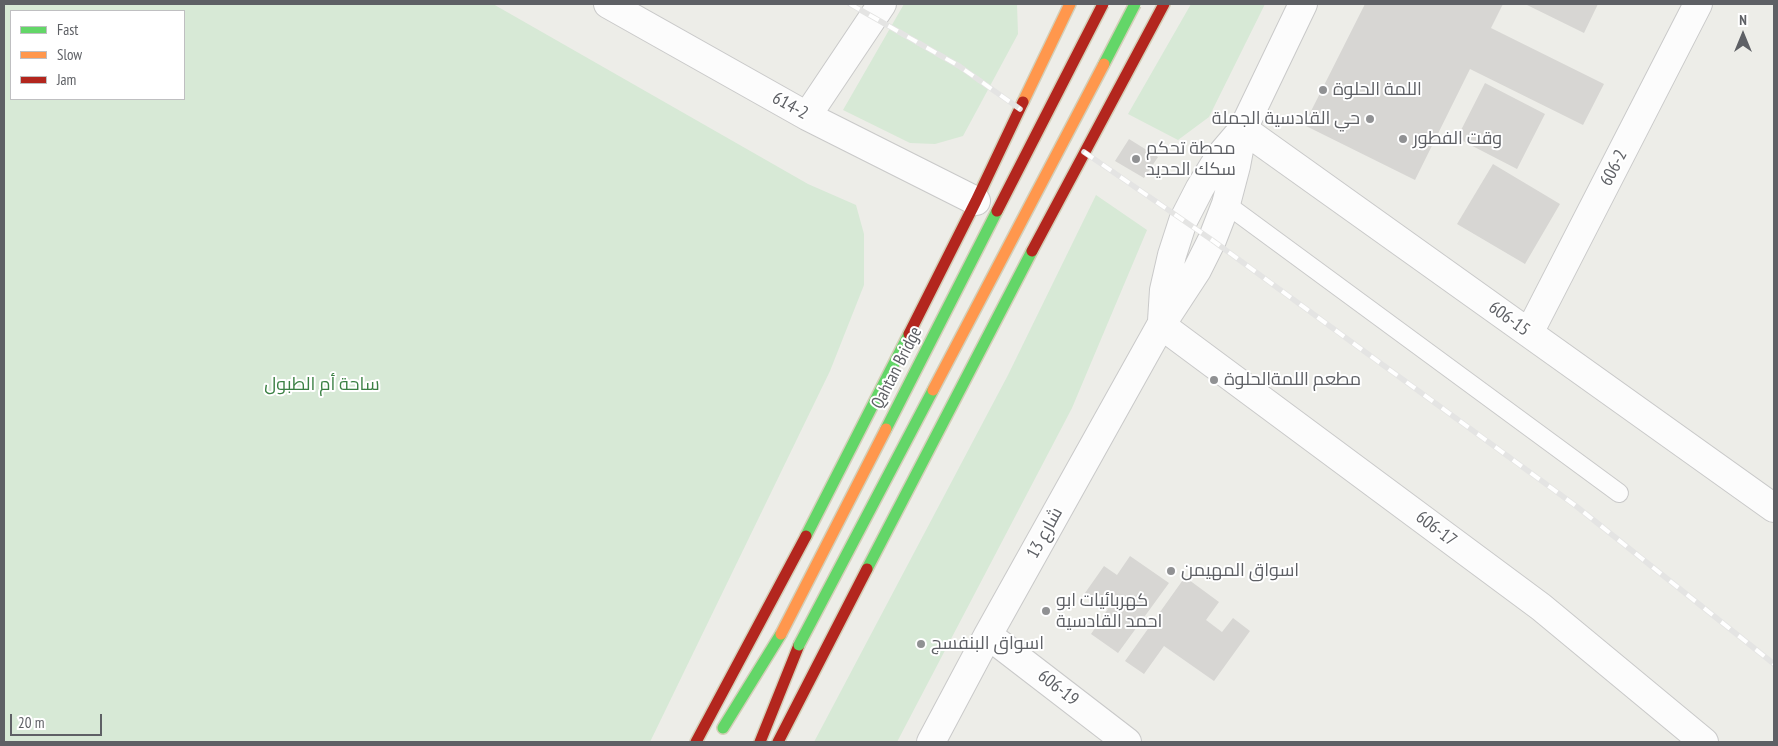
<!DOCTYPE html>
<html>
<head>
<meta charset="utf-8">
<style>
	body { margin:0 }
	#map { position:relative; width:1778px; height:746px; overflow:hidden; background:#edede8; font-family:"PT Sans Narrow",sans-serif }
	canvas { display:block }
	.frame { position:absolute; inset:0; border:5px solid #5e6065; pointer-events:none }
	.legend { position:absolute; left:10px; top:10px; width:175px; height:90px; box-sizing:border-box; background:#fff; border:1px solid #bfbfc1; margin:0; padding:6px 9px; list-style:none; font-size:15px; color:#5e6065 }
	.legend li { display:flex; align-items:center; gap:10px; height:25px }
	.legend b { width:25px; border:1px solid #bfbfc1 }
	.north { position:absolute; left:1718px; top:10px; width:50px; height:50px; -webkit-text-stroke:4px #fff; paint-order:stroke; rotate:0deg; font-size:14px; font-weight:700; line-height:20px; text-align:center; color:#5e6065 }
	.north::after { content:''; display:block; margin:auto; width:18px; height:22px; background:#5e6065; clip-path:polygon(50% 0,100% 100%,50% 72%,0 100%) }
	.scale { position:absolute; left:10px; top:714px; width:92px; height:22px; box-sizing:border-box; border:2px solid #5e6065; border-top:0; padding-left:6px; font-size:15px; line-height:18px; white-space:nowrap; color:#5e6065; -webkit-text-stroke:4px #fff; paint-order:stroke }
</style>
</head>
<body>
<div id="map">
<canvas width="1778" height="746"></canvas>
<div class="frame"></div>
<ul class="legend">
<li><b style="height:6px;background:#63d668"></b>Fast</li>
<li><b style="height:6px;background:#ff974d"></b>Slow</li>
<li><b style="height:6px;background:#b3261e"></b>Jam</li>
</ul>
<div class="north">N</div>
<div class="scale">20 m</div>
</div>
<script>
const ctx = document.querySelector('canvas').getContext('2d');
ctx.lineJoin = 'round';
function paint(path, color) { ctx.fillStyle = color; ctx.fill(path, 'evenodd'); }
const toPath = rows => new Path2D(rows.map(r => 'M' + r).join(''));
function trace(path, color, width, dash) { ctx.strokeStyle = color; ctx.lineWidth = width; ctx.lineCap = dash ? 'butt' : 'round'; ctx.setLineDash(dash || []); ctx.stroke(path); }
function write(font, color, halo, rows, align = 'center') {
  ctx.font = font + ' "PT Sans Narrow",Cairo,sans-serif'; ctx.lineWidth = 4; ctx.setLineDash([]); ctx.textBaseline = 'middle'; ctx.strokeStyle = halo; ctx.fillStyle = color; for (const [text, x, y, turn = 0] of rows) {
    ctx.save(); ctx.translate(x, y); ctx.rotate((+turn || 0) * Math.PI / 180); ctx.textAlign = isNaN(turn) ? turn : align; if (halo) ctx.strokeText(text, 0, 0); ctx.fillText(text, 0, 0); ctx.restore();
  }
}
const green = toPath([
	[4,4,493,4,808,184,856,205,864,234,864,285,830,371,650,742,4,742],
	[11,11,184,11,184,99,11,99],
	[904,4,1017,4,1018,34,963,136,935,144,910,143,843,110],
	[1191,4,1265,4,1209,117,1178,140,1128,114],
	[1096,195,1147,230,1072,408,897,742,814,742,1008,375]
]);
const building = toPath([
	[1365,4,1503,4,1491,28,1604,84,1583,125,1470,69,1415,180,1304,125],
	[1525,4,1598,4,1584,33],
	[1485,83,1545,114,1517,169,1457,138],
	[1129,139,1158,157,1144,178,1115,161],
	[1493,164,1560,204,1525,264,1457,224],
	[1130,556,1169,583,1118,653,1091,634,1108,609,1085,593,1104,566,1117,575],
	[1185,577,1219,602,1206,620,1222,632,1233,618,1250,631,1214,681,1164,646,1144,674,1125,661]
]);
const lane = toPath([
	[1226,204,1619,493]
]);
const street = toPath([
	[608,4,807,116,976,201],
	[807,116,882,4],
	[1243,129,1774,508],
	[1162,321,1164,290,1172,255,1183,221,1200,188,1219,157,1242,130],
	[1161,325,1541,607,1704,742],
	[1529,333,1698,4],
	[988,635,1127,742],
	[931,742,988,635,1161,325,1197,270,1212,240,1226,204,1236,166,1243,129,1303,4]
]);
const fast = toPath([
	[806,536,909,334],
	[867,569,1032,251],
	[723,728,781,634]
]);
const slow = toPath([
	[1023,102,1070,4]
]);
const jam = toPath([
	[1032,251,1164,4],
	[909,334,976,201,1023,102],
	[696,742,806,536],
	[760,742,799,645],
	[778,742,867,569]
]);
const rail = toPath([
	[850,4,959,66,1020,109],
	[1084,152,1212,240,1576,506,1774,664]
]);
const fastBridge = toPath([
	[1104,64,1135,4],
	[886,429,997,211],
	[799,645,933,390]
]);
const slowBridge = toPath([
	[933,390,1104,64],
	[781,634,886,429]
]);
const jamBridge = toPath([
	[997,211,1103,4]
]);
const markers = [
	[1323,90,5,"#909193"],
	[1370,119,5,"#909193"],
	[1403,139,5,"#909193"],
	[1136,159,5,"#909193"],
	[1214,380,5,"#909193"],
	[1171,571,5,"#909193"],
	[1046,611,5,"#909193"],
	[921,644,5,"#909193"]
];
const poiNames = [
	["اللمة الحلوة",1333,90],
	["حي القادسية الجملة",1360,119,"right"],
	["وقت الفطور",1413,139],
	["محطة تحكم",1146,149],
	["سكك الحديد",1146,170],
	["مطعم اللمةالحلوة",1224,380],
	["اسواق المهيمن",1181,571],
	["كهربائيات ابو",1056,601],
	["احمد القادسية",1056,622],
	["اسواق البنفسج",931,644]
];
const streetNames = [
	["614-2",790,106,29],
	["606-2",1614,168,-63],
	["606-15",1509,319,36],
	["Qahtan Bridge",897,368,-63],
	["606-17",1436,529,37],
	["شارع 13",1045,533,-61],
	["606-19",1058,688,38]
];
const parkNames = [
	["ساحة أم الطبول",322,385]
];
paint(green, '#d7e9d6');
paint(building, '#d7d6d3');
trace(lane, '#c9c9c9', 20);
trace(street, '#c9c9c9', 30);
trace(fast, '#d3cfb8', 14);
trace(slow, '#d3cfb8', 14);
trace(jam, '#d3cfb8', 14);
trace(lane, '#fcfcfc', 18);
trace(street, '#fcfcfc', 28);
trace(fast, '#63d668', 11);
trace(slow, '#ff974d', 11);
trace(jam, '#b3261e', 11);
trace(rail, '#e4e4e3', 5.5);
trace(rail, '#fff', 4, [11]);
trace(fastBridge, '#d3cfb8', 14, []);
trace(slowBridge, '#d3cfb8', 14, []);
trace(jamBridge, '#d3cfb8', 14, []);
trace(fastBridge, '#63d668', 11);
trace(slowBridge, '#ff974d', 11);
trace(jamBridge, '#b3261e', 11);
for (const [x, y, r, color] of markers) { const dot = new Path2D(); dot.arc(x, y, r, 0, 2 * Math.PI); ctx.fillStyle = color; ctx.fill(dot); trace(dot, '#fff', 2); }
write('18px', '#5e6065', '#fff', poiNames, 'left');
write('18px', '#5e6065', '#fff', streetNames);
write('18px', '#3b8044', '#fff', parkNames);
</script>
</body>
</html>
